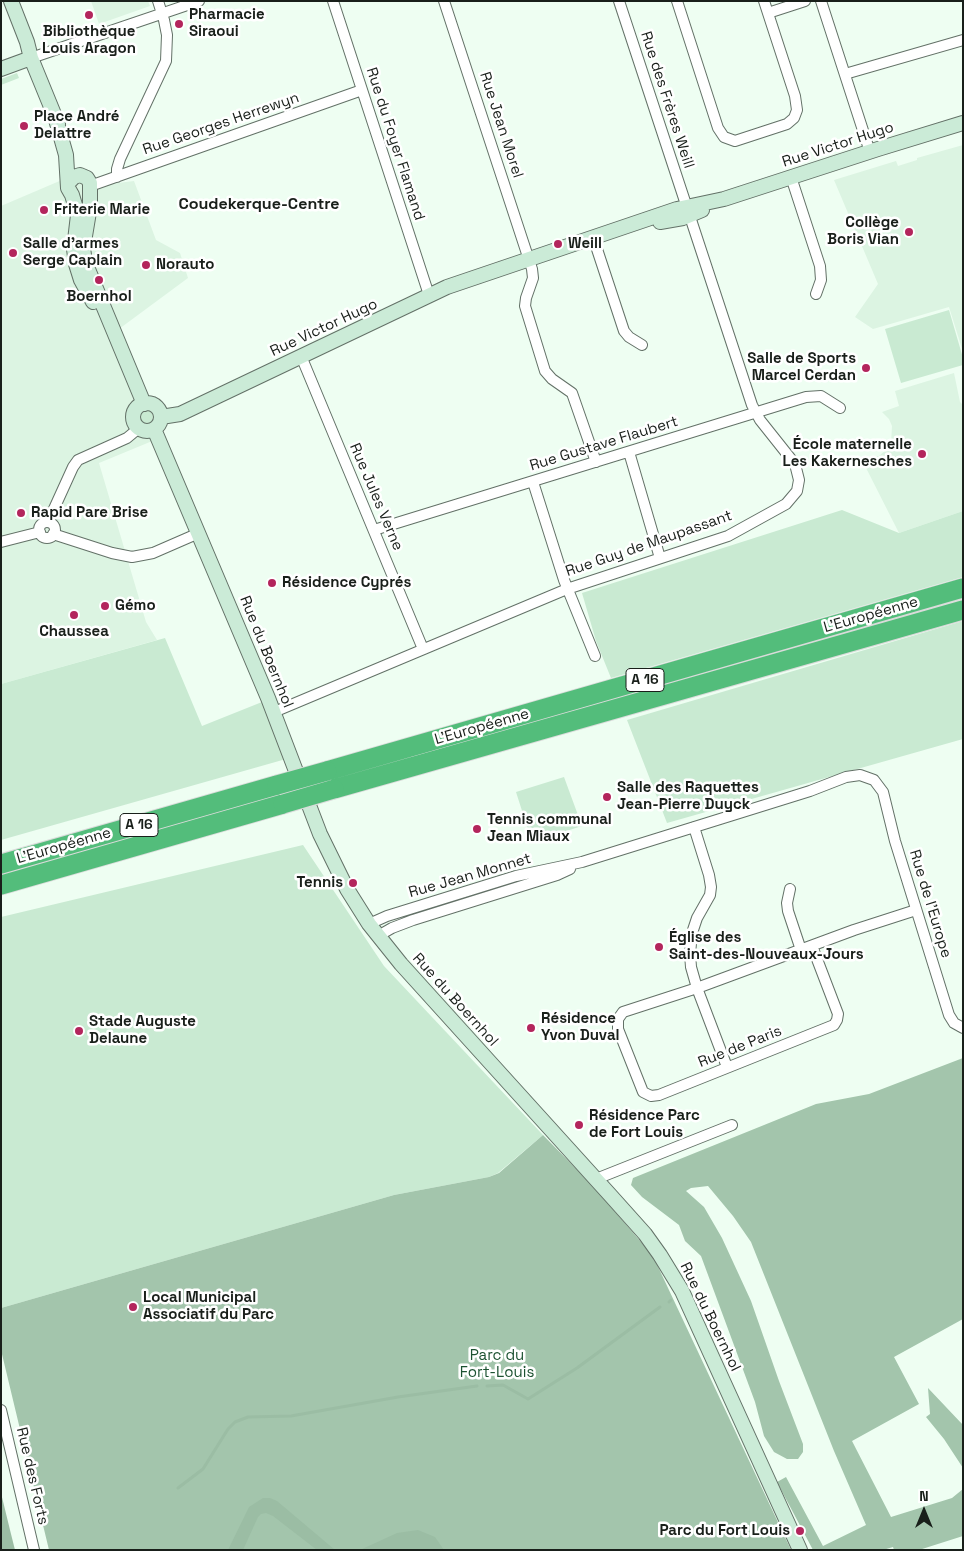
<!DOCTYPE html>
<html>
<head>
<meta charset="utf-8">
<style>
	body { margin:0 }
	#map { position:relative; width:964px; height:1551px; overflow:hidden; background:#eefef2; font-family:"Space Grotesk",sans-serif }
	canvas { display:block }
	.frame { position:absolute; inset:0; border:2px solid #191f1a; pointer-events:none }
	.north { position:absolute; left:899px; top:1486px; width:50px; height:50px; -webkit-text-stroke:4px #fff; paint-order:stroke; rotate:0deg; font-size:14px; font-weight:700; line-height:20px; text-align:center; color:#191f1a }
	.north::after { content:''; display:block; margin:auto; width:18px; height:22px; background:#191f1a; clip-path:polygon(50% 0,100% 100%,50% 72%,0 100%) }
</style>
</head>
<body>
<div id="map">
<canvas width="964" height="1551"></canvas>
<div class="frame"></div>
<div class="north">N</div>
</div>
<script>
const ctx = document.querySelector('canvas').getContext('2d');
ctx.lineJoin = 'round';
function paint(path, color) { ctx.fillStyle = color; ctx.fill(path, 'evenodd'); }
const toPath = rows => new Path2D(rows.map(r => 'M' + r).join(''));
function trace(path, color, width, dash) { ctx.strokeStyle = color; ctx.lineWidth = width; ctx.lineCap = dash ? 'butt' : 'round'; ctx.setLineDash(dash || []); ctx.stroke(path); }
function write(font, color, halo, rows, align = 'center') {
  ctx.font = font + ' "Space Grotesk",sans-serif'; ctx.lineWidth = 5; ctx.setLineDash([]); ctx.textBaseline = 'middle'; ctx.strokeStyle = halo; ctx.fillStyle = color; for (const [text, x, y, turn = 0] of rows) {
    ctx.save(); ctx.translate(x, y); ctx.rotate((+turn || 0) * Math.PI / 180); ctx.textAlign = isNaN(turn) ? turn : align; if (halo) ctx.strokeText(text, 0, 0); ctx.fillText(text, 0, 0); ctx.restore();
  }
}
const built = toPath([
	[91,1,148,1,150,6,99,24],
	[963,145,963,352,949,307,873,329,855,317,878,284,834,180,896,161,898,166,917,160,917,158],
	[83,171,110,184,134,181,156,240,180,253,188,278,119,329,162,437,99,463,146,622,157,640,1,684,1,206],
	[954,373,960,402,963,405,963,511,899,533,861,458,879,456,887,449,891,443,892,426,889,419,882,412,899,406,895,391]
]);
const green = toPath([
	[17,73,19,78,1,85,1,79],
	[949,310,963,358,963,365,901,383,885,329],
	'140 417a7 7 0 1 1 14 0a7 7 0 1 1-14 0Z',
	[842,510,899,533,963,511,963,577,611,678,596,641,582,593],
	[963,621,963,739,667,823,627,720],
	[165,638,202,726,262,702,286,759,1,840,1,684],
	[564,777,582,826,532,842,516,792],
	[303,845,384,966,543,1135,498,1173,489,1177,394,1195,1,1308,1,917]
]);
const forest = toPath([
	[963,1058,963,1319,894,1357,919,1404,852,1441,891,1517,952,1498,963,1489,963,1536,919,1550,894,1550,893,1547,883,1550,813,1550,777,1482,786,1477,823,1546,866,1525,834,1451,751,1242,733,1216,708,1186,691,1188,686,1191,704,1207,722,1238,751,1301,779,1381,803,1444,803,1452,798,1459,787,1459,774,1452,764,1436,755,1402,701,1256,685,1241,679,1225,642,1197,631,1185,633,1178,816,1104,869,1094],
	[543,1135,593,1186,653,1256,791,1550,49,1550,1,1350,1,1308,394,1195,489,1177,499,1173],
	[928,1388,963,1425,963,1468,944,1439,926,1417,930,1414]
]);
const water = toPath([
	[1,1493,10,1530,15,1550,1,1550],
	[263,1498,270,1498,277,1501,335,1550,317,1550,273,1516,266,1513,261,1514,258,1517,243,1550,228,1550,249,1507],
	[418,1530,435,1537,444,1550,360,1550,397,1533]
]);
const stream = toPath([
	[669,1302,671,1300],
	[487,1386,503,1385,528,1399,577,1368,660,1307],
	[178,1488,203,1469,228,1429,235,1422,248,1417,291,1416,398,1397,477,1386]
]);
const street = toPath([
	[333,1,429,295],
	[444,1,532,269,533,278,526,298,525,306,545,371,552,379,572,393,596,462],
	[677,1,718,128,724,137,735,141,787,124,794,118,797,110,795,96,764,1],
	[821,1,870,152],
	[768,13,805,1],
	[31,58,199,1],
	[845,74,963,40],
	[117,177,117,169,120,159,166,61,167,35,164,20,158,1],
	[791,177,820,266,821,280,816,294],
	[90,186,362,90],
	[593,237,624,331,629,337,642,345],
	[301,356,423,649],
	[629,452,660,558],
	[533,482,564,580,595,656],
	[48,522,73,467,78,460,127,438,139,428],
	'39 530a8 8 0 1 1 16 0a8 8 0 1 1-16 0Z',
	[374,530,806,397,821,396,840,408],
	[53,534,112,553,132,557,153,553,199,533],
	[1,542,40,532],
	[274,712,567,589,728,536,786,504,797,491,799,480,795,464,760,420,752,405,619,1],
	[694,827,709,875,711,887,710,895,697,918,692,933,690,954,691,967,697,988,727,1067],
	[790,889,787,903,788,911,801,950],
	[369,924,387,916,516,876,582,862,810,791,846,777,860,775,874,780,883,792,895,841,949,1015,954,1023,963,1028],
	[378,936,392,928,413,920,557,875,570,869],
	[812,946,838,1014,837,1020,834,1025,659,1095,651,1096,643,1092,618,1029,618,1019,623,1012,697,988,854,930,916,910],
	[596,1179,732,1125],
	[1,1410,34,1550]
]);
const secondary = toPath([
	[11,1,27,42,31,58,58,124],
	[1,69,31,58],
	[55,116,66,155,68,188,72,195,78,215,74,249,76,264,81,280,93,302],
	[69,182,74,177,80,175,87,178,90,183,90,206,83,248,85,262,144,404],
	[660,222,683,218,702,210],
	'133 417a14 14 0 1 1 28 0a14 14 0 1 1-28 0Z',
	[161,417,180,414,447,287,677,209,724,199,878,149,963,123],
	[154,429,268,698,320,834,347,889,369,924,401,964,611,1196,645,1234,660,1255,682,1291,800,1550]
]);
const highway = toPath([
	[327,771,963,588],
	[334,789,963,610],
	[1,864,277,785],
	[1,885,283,804]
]);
const highwayBridge = toPath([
	[277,785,327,771],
	[283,804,334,789]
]);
const markers = [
	[89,15,5,"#b3255c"],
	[179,24,5,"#b3255c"],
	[24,126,5,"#b3255c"],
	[44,210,5,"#b3255c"],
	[909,232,5,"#b3255c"],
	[558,244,5,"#b3255c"],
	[13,253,5,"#b3255c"],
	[146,265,5,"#b3255c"],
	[99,280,5,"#b3255c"],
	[866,368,5,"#b3255c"],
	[922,454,5,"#b3255c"],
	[21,513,5,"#b3255c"],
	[272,583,5,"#b3255c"],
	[105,606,5,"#b3255c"],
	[74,615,5,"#b3255c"],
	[607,797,5,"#b3255c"],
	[477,829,5,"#b3255c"],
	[353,883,5,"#b3255c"],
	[659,947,5,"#b3255c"],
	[531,1028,5,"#b3255c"],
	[79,1031,5,"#b3255c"],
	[579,1125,5,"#b3255c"],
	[133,1307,5,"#b3255c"],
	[800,1531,5,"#b3255c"]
];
const shields = [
	[645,680,38],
	[139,825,38]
];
const shieldNames = [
	["A 16",645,680],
	["A 16",139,825]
];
const poiNames = [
	["Pharmacie",189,15],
	["Siraoui",189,32],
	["Bibliothèque",89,32,"center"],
	["Louis Aragon",89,49,"center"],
	["Place André",34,117],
	["Delattre",34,134],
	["Friterie Marie",54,210],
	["Collège",899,223,"right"],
	["Boris Vian",899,240,"right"],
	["Salle d'armes",23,244],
	["Serge Caplain",23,261],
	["Weill",568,244],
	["Norauto",156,265],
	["Boernhol",99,297,"center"],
	["Salle de Sports",856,359,"right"],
	["Marcel Cerdan",856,376,"right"],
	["École maternelle",912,445,"right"],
	["Les Kakernesches",912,462,"right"],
	["Rapid Pare Brise",31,513],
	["Résidence Cyprés",282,583],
	["Gémo",115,606],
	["Chaussea",74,632,"center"],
	["Salle des Raquettes",617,788],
	["Jean-Pierre Duyck",617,805],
	["Tennis communal",487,820],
	["Jean Miaux",487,837],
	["Tennis",343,883,"right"],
	["Église des",669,938],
	["Saint-des-Nouveaux-Jours",669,955],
	["Résidence",541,1019],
	["Yvon Duval",541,1036],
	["Stade Auguste",89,1022],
	["Delaune",89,1039],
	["Résidence Parc",589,1116],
	["de Fort Louis",589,1133],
	["Local Municipal",143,1298],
	["Associatif du Parc",143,1315],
	["Parc du Fort Louis",790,1531,"right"]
];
const streetNames = [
	["Rue des Frères Weill",667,100,72],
	["Rue Georges Herrewyn",221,124,-19],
	["Rue Jean Morel",501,125,72],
	["Rue du Foyer Flamand",395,144,72],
	["Rue Victor Hugo",838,145,-18],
	["Rue Victor Hugo",324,328,-25],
	["Rue Gustave Flaubert",604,444,-17],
	["Rue Jules Verne",376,497,67],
	["Rue Guy de Maupassant",649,544,-19],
	["L'Européenne",871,615,-16],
	["Rue du Boernhol",266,652,68],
	["L'Européenne",482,727,-16],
	["L'Européenne",64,846,-16],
	["Rue Jean Monnet",470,876,-16],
	["Rue de l'Europe",930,904,73],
	["Rue du Boernhol",455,1000,48],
	["Rue de Paris",740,1047,-22],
	["Rue du Boernhol",710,1317,64],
	["Rue des Forts",32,1476,77]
];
const parkNames = [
	["Parc du",497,1356],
	["Fort-Louis",497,1373]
];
const neighbourhoodNames = [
	["Coudekerque-Centre",259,205]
];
paint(built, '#dcf4e2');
paint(green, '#c9ead2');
paint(forest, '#a3c5ac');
paint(water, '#9bbda4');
trace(stream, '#9bbda4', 3);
trace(street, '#637167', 12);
trace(secondary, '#637167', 16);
trace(highway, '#dadbda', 21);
trace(street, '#fff', 10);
trace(secondary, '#cbebd7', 14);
trace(highway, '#53bd7b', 19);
trace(highwayBridge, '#dadbda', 21, []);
trace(highwayBridge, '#53bd7b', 19);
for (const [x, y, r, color] of markers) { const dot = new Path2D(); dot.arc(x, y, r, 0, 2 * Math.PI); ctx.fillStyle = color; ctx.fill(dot); trace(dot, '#fff', 2); }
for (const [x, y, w] of shields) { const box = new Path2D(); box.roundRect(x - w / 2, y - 11.5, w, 23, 4); ctx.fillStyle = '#fff'; ctx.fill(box); trace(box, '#191f1a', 1); }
write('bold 14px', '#191f1a', null, shieldNames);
write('bold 15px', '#191f1a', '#fff', poiNames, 'left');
write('15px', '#191f1a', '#fff', streetNames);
write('15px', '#1c5231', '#fff', parkNames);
write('bold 16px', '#191f1a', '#fff', neighbourhoodNames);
</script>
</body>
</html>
